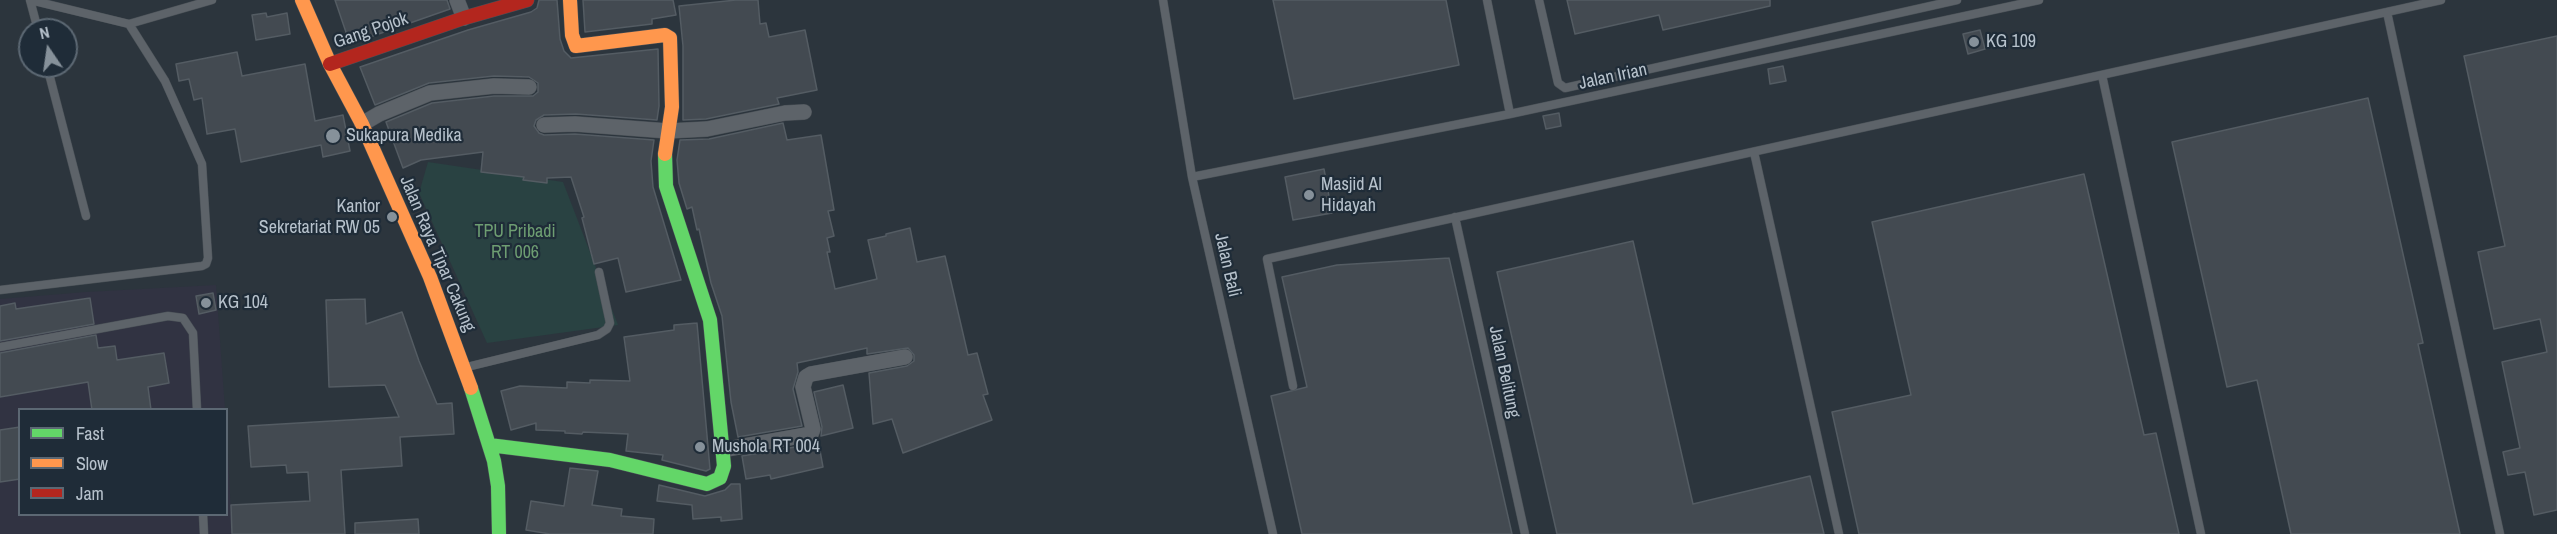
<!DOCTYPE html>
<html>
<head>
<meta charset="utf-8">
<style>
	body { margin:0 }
	#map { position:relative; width:2557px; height:534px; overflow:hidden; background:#2c353d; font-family:"Archivo Narrow",sans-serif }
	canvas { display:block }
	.legend { position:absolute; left:18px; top:408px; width:210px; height:108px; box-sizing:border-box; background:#1f2c38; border:2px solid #5c6873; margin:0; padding:8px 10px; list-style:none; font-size:18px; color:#b7c2cc }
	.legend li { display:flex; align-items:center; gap:12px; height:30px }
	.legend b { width:30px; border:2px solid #5c6873 }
	.north { position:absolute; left:18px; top:18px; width:60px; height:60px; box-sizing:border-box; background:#1f2c38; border:2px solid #5c6873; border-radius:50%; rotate:347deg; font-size:16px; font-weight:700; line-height:24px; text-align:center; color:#b7c2cc }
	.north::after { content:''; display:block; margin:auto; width:21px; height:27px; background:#86919a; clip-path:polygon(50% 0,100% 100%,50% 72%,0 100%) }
</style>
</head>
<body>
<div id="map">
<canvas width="2557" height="534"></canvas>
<ul class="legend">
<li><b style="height:8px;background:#63d668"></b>Fast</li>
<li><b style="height:8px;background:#ff974d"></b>Slow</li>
<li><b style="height:8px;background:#b3261e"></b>Jam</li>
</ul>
<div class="north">N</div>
</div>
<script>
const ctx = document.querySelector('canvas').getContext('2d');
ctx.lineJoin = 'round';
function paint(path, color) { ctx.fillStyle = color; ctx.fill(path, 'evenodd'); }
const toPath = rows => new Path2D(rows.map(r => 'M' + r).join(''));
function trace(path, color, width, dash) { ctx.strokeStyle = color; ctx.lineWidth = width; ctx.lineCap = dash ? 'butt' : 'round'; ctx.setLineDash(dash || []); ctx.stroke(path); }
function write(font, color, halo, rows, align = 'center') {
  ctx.font = font + ' "Archivo Narrow",sans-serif'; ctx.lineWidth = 4.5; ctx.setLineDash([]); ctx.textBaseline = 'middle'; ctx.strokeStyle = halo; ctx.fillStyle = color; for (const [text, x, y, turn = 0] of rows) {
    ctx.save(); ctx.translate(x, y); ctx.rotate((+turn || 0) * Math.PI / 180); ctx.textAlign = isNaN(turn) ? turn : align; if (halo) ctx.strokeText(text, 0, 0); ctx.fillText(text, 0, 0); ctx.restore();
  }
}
const medical = toPath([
	[216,285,225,409,20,410,20,514,226,514,227,434,232,534,0,534,0,299,86,292]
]);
const green = toPath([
	[428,162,563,182,618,325,487,343,419,193]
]);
const building = toPath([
	[335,0,447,0,450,9,350,44,335,0],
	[539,0,557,0,560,39,564,51,571,58,658,49,659,106,657,120,576,114,544,115,536,120,534,126,539,133,544,135,575,134,654,140,651,161,653,187,681,280,626,292,618,258,594,264,582,218,584,217,571,177,547,178,547,183,523,180,524,177,481,172,483,152,421,160,403,168,386,122,432,103,494,96,533,96,538,92,538,83,529,77,494,76,429,83,375,105,360,67,468,30,531,12,537,8,539,0],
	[583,0,673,0,676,15,652,19,652,24,585,32,583,0],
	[736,0,758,0,760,24,766,23,769,37,805,30,817,90,777,98,779,104,706,119,683,120,683,46,679,6,736,0],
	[1273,0,1446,0,1459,65,1294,99,1273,0],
	[1567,0,1770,0,1770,6,1663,30,1659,15,1575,34,1567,0],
	[266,13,267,17,287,13,290,34,256,40,252,15,266,13],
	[1980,30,1985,49,1968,54,1963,34,1980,30],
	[2557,36,2557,510,2534,515,2525,472,2508,475,2503,452,2520,448,2502,362,2547,352,2540,319,2494,329,2478,252,2505,246,2464,56,2557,36],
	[237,52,242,76,305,64,315,121,343,115,350,151,323,157,321,145,241,162,235,129,207,134,202,98,194,100,189,79,179,81,176,64,237,52],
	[1783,66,1786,81,1770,84,1768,69,1783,66],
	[2368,98,2423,343,2418,344,2460,534,2291,534,2257,380,2227,387,2172,142,2368,98],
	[1559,113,1561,126,1546,129,1543,116,1559,113],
	[783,123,787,140,821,135,834,210,828,211,834,236,827,238,830,252,827,252,835,289,877,279,868,240,886,236,886,234,910,228,917,262,945,256,968,355,977,353,988,394,983,395,992,420,903,453,892,419,873,424,869,373,907,366,914,361,914,355,908,348,867,354,867,348,797,363,798,372,793,389,802,426,738,437,731,402,722,316,711,283,699,229,697,230,692,207,687,209,679,183,677,160,680,140,709,139,783,123],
	[1324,169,1332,213,1293,220,1285,177,1324,169],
	[2084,174,2144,435,2156,433,2179,534,1859,534,1832,412,1911,395,1872,222,2084,174],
	[1633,241,1693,504,1810,476,1824,534,1557,534,1497,272,1633,241],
	[1449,258,1512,534,1302,534,1271,396,1307,387,1282,277,1337,265,1449,258],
	[213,293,216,310,199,314,196,296,213,293],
	[90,298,94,324,0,341,0,306,15,303,16,309,90,298],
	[365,299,366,324,402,312,419,361,437,404,452,403,454,434,400,437,402,466,341,470,345,534,232,534,231,505,310,501,308,472,287,473,286,465,251,467,248,426,399,417,385,385,329,387,326,300,365,299],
	[697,323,710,469,706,471,662,460,663,455,626,451,628,434,583,432,582,434,565,433,565,431,536,430,536,423,511,430,501,391,520,386,567,388,567,382,590,383,590,380,630,381,624,337,674,330,674,325,697,323],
	[96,335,98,348,115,346,117,360,164,353,169,383,148,387,151,410,92,410,88,382,0,397,0,353,96,335],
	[843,385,853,428,821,436,822,427,814,392,843,385],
	[20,427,20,479,0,482,0,430,20,427],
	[818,440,823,467,771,479,770,475,746,479,742,456,813,444,818,440],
	[570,468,598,471,592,505,622,509,621,516,654,519,653,534,550,534,526,530,531,501,564,506,570,468],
	[731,484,740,484,742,519,721,521,721,517,693,519,692,505,657,501,659,485,705,496,725,490,731,484],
	[418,519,419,534,355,534,355,523,418,519]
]);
const lane = toPath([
	[30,0,129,24],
	[30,0,38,30],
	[1163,0,1192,177,1273,534],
	[1487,0,1510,114],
	[1539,0,1558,83,1565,88,1957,0],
	[2387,12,2500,534],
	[47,66,86,216],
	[2102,75,2201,534],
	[1754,152,1839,534],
	[1192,177,1510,114,2039,0],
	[1455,217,1525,534],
	[0,290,202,266,206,264,208,258,202,164,165,81,129,24,212,0],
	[0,347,168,316,183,318,193,333,197,410],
	[467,367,598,335,607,329,610,323,599,272],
	[1293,386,1267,259,2441,0],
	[203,514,204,534]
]);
const street = toPath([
	[457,0,464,18],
	[362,124,379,114,430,93,494,86,529,87],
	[544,125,575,124,668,131,707,129,785,113,804,112],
	[722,450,811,434,813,429,803,387,806,377,811,374,905,357]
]);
const fast = toPath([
	[471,388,494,461,498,486,499,534],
	[489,445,610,460,707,484,720,478,724,466,710,320,666,186,665,154]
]);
const slow = toPath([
	[302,0,330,64,362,124,430,277,471,388],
	[570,0,572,35,576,46,665,35,670,38,672,107,665,154]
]);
const jam = toPath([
	[330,64,464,18,527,0]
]);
const markers = [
	[1974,42,6,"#86919a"],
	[333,136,8,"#86919a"],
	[1309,195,6,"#86919a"],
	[392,217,6,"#86919a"],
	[206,303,6,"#86919a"],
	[700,447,6,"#86919a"]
];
const streetNames = [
	["Gang Pojok",371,31,-19],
	["Jalan Irian",1613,77,-12],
	["Jalan Raya Tipar Cakung",437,254,67],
	["Jalan Bali",1227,265,77],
	["Jalan Belitung",1504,372,78]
];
const poiNames = [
	["KG 109",1986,42],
	["Sukapura Medika",346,136],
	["Masjid Al",1321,185],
	["Hidayah",1321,206],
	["Kantor",380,207,"right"],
	["Sekretariat RW 05",380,228,"right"],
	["KG 104",218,303],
	["Mushola RT 004",712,447]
];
const parkNames = [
	["TPU Pribadi",515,232],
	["RT 006",515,253]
];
paint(medical, '#313342');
paint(green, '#294242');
paint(building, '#434a51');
trace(building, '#545c63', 1.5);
trace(lane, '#4a5157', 9);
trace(street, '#4a5157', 16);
trace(fast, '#4a5157', 15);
trace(slow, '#4a5157', 15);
trace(jam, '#4a5157', 15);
trace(lane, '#5d6369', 8);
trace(street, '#5d6369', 15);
trace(fast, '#63d668', 14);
trace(slow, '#ff974d', 14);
trace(jam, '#b3261e', 14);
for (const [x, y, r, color] of markers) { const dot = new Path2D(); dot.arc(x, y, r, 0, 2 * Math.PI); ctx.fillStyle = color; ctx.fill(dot); trace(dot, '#1f2c38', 2); }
write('18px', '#b7c2cc', '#1f2c38', streetNames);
write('18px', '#b7c2cc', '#1f2c38', poiNames, 'left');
write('18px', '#6e9e72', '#1f2c38', parkNames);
</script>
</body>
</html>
